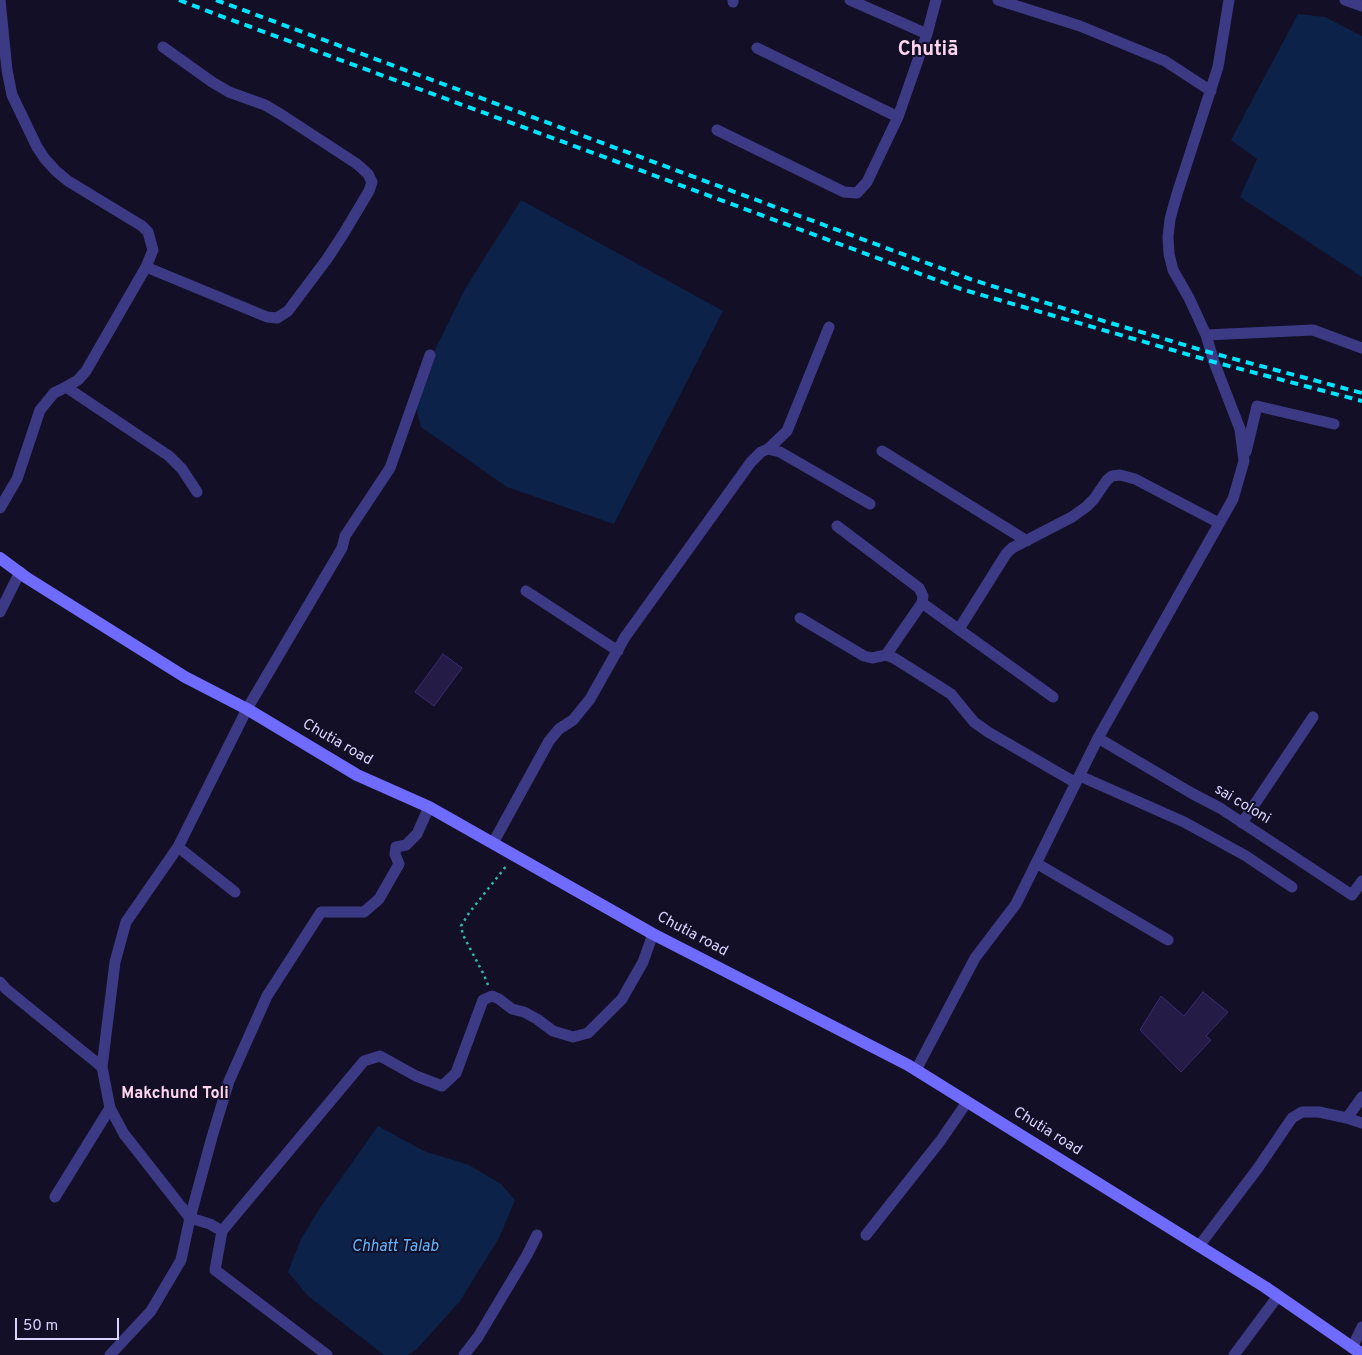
<!DOCTYPE html>
<html>
<head>
<meta charset="utf-8">
<style>
	body { margin:0 }
	#map { position:relative; width:1362px; height:1355px; overflow:hidden; background:#130f26; font-family:Overpass,sans-serif }
	canvas { display:block }
	.scale { position:absolute; left:15px; top:1318px; width:104px; height:22px; box-sizing:border-box; border:2px solid #d9d4ff; border-top:0; padding-left:6px; font-size:15px; line-height:18px; white-space:nowrap; color:#d9d4ff; -webkit-text-stroke:4px #130f26; paint-order:stroke }
</style>
</head>
<body>
<div id="map">
<canvas width="1362" height="1355"></canvas>
<div class="scale">50 m</div>
</div>
<script>
const ctx = document.querySelector('canvas').getContext('2d');
ctx.lineJoin = 'round';
function paint(path, color) { ctx.fillStyle = color; ctx.fill(path, 'evenodd'); }
const toPath = rows => new Path2D(rows.map(r => 'M' + r).join(''));
function trace(path, color, width, dash) { ctx.strokeStyle = color; ctx.lineWidth = width; ctx.lineCap = dash ? 'butt' : 'round'; ctx.setLineDash(dash || []); ctx.stroke(path); }
function write(font, color, halo, rows, align = 'center') {
  ctx.font = font + ' Overpass,sans-serif'; ctx.lineWidth = 4; ctx.setLineDash([]); ctx.textBaseline = 'middle'; ctx.strokeStyle = halo; ctx.fillStyle = color; for (const [text, x, y, turn = 0] of rows) {
    ctx.save(); ctx.translate(x, y); ctx.rotate((+turn || 0) * Math.PI / 180); ctx.textAlign = isNaN(turn) ? turn : align; if (halo) ctx.strokeText(text, 0, 0); ctx.fillText(text, 0, 0); ctx.restore();
  }
}
const water = toPath([
	[1298,14,1325,17,1362,36,1362,277,1240,197,1257,159,1231,140],
	[521,200,723,311,614,524,507,487,421,427,413,394,465,289],
	[378,1126,424,1151,469,1165,501,1184,515,1200,499,1238,460,1301,417,1349,408,1355,384,1355,308,1296,288,1272,301,1239,320,1208]
]);
const building = toPath([
	[443,654,462,668,434,706,415,692,443,654],
	[1203,992,1228,1012,1206,1036,1211,1040,1181,1072,1140,1030,1161,996,1184,1016,1203,992]
]);
const path = toPath([
	[488,985,484,975,463,935,461,926,469,913,507,865]
]);
const street = toPath([
	[733,0,733,2],
	[850,0,927,34],
	[998,0,1080,26,1165,61,1211,91],
	[1345,0,1362,6],
	[757,48,898,117],
	[717,130,844,192,857,193,867,182,898,117,927,34,936,0],
	[146,267,267,317,277,318,288,311,327,259,344,233,369,191,372,182,368,174,357,164,282,115,265,105,229,92,212,82,163,47],
	[1206,335,1313,330,1362,348],
	[66,387,169,456,182,469,197,492],
	[768,449,787,431,829,327],
	[882,451,1027,541],
	[1246,452,1257,406,1334,424],
	[0,508,17,479,40,410,54,393,66,387,78,380,86,371,146,267,153,250,148,232,142,226,68,181,56,171,45,159,37,147,12,95,7,70,0,0],
	[837,526,919,588,923,596,922,603,886,655],
	[526,591,618,651],
	[922,603,1053,697],
	[0,612,20,572],
	[800,618,864,656,872,658,886,655,894,658,951,694,974,722,988,732,1076,783],
	[959,629,1006,554,1012,548,1072,517,1086,507,1094,499,1107,480,1112,476,1120,475,1135,479,1219,523],
	[1098,738,1193,794,1220,808,1352,895,1362,881],
	[1080,776,1184,822,1246,856,1292,887],
	[1242,823,1313,717],
	[493,843,549,741,559,729,573,720,590,699,625,637,751,462,761,452,768,449,780,452,870,504],
	[178,847,235,892],
	[1036,863,1168,940],
	[0,982,6,989,102,1067],
	[916,1070,975,958,1016,904,1098,738,1233,499,1244,461,1240,429,1214,362,1206,335,1189,298,1173,270,1169,254,1168,237,1170,219,1177,194,1218,67,1229,0],
	[1347,1118,1362,1097],
	[55,1197,110,1108],
	[222,1231,210,1224,190,1218,124,1134,110,1108,102,1067,115,962,126,922,178,847,247,709,342,548,345,536,390,468,430,355],
	[866,1235,941,1140,967,1102],
	[1199,1246,1258,1168,1292,1118,1302,1112,1319,1112,1347,1118,1362,1123],
	[1352,1348,1362,1327],
	[110,1355,151,1311,181,1260,190,1218,212,1137,229,1081,267,996,321,912,364,912,379,899,399,864,395,854,396,847,406,845,417,834,429,807],
	[327,1355,215,1270,222,1231,364,1061,380,1056,416,1076,442,1086,456,1073,483,1000,492,996,499,999,512,1009,524,1012,537,1019,553,1031,573,1037,588,1033,622,999,643,962,653,934],
	[464,1355,478,1337,527,1255,537,1235],
	[1234,1355,1278,1296]
]);
const secondary = toPath([
	[0,558,27,578,185,677,247,709,357,775,429,807,653,934,908,1065,1265,1287,1362,1354]
]);
const rail = toPath([
	[179,0,218,15,626,165,961,289,1214,362,1362,401],
	[216,0,970,279,1107,322,1212,353,1362,393]
]);
const streetNames = [
	["Chutia road",337,743,30],
	["sai coloni",1242,805,31],
	["Chutia road",692,935,28],
	["Chutia road",1047,1132,32]
];
const neighbourhoodNames = [
	["Makchund Toli",175,1095]
];
const waterNames = [
	["Chhatt Talab",395,1248]
];
const districtNames = [
	["Chutiā",928,51]
];
paint(water, '#0c2248');
paint(building, '#241b47');
trace(building, '#3b2d73', 1);
trace(path, '#2fb8b0', 2.5, [2.5, 4]);
trace(street, '#3d3a85', 11);
trace(secondary, '#6f6bff', 12);
trace(rail, '#00e5ff', 4, [8, 6]);
write('15px', '#d9d4ff', '#130f26', streetNames);
write('bold 16px', '#ffd6f0', '#130f26', neighbourhoodNames);
write('italic 16px', '#62b6ff', '#130f26', waterNames);
write('bold 20px', '#ffd6f0', '#130f26', districtNames);
</script>
</body>
</html>
